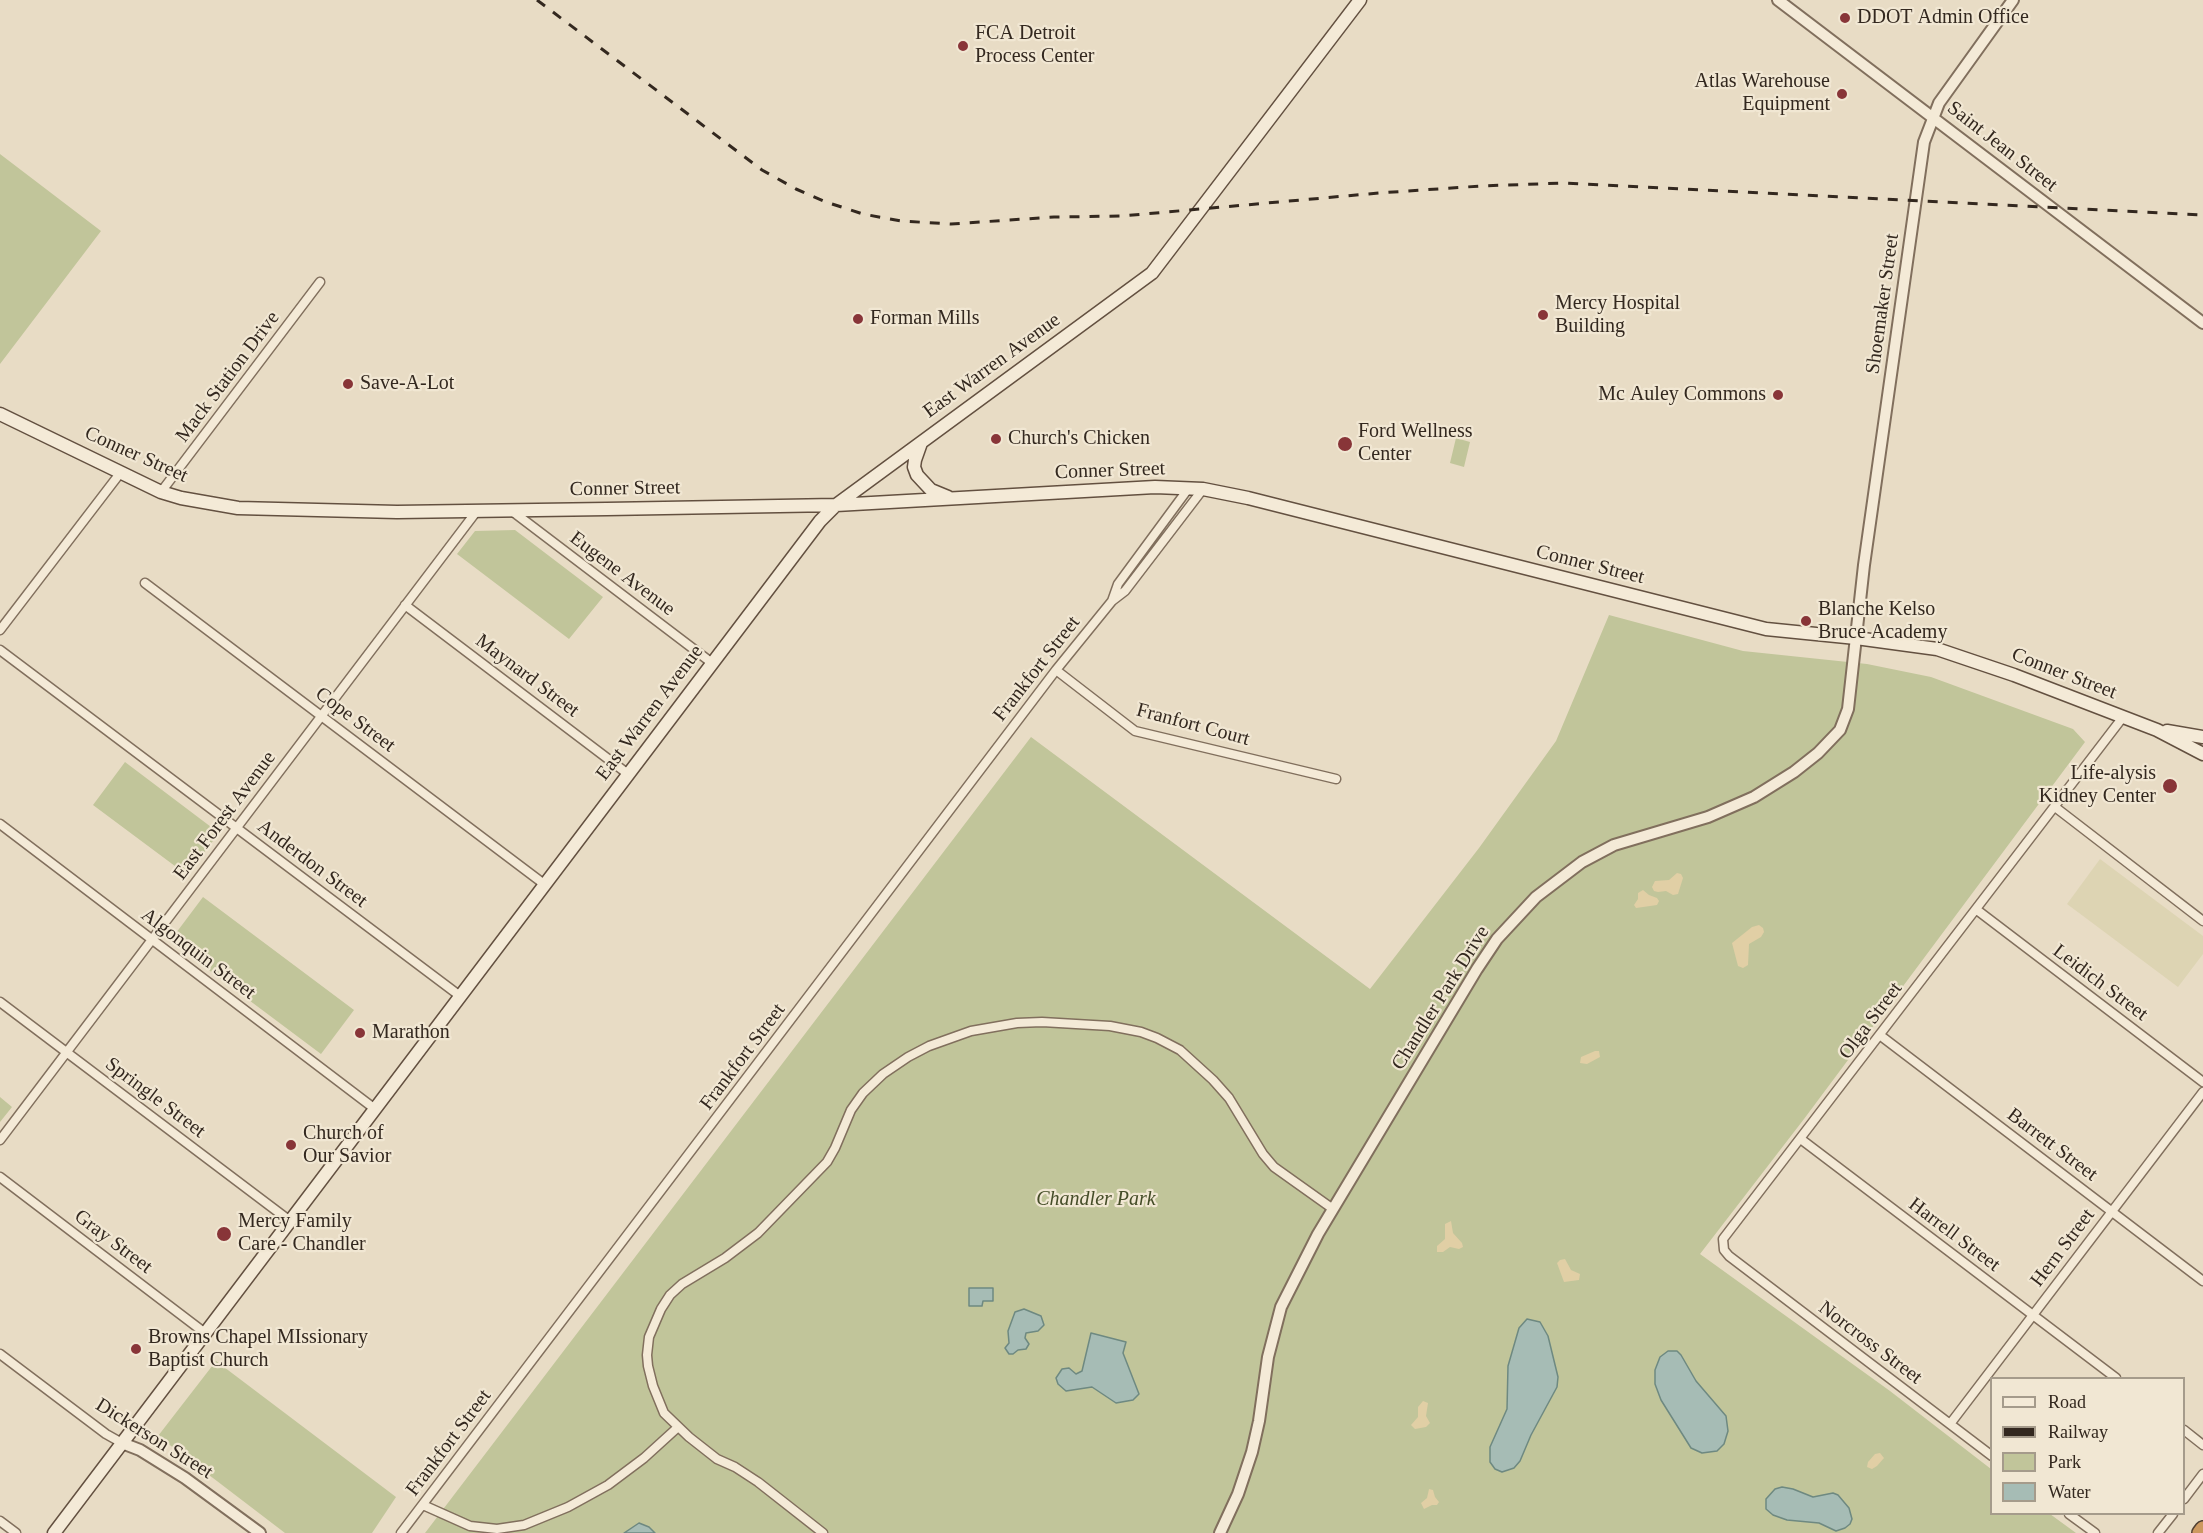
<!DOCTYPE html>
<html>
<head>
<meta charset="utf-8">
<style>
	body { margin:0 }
	#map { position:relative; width:2203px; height:1533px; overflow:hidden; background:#e8dcc5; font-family:Georgia,serif }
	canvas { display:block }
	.legend { position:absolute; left:1990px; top:1377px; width:195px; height:138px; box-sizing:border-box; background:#f1e7d3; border:2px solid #a59b8b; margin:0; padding:8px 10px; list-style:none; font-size:18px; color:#33281f }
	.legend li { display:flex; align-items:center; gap:12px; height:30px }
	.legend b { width:30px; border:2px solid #a59b8b }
</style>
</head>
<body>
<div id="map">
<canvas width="2203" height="1533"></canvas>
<ul class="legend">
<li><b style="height:8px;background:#f4ead7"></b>Road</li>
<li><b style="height:8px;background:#33281f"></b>Railway</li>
<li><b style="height:16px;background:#c1c59a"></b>Park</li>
<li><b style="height:16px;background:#a6bcb5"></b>Water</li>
</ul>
</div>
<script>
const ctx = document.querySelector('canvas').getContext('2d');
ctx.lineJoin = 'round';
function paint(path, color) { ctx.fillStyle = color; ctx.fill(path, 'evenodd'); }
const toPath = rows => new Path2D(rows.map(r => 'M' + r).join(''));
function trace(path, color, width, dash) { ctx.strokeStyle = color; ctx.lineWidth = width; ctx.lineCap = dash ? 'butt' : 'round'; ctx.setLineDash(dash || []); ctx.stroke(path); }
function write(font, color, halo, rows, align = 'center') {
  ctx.font = font + ' Georgia,serif'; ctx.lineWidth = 4.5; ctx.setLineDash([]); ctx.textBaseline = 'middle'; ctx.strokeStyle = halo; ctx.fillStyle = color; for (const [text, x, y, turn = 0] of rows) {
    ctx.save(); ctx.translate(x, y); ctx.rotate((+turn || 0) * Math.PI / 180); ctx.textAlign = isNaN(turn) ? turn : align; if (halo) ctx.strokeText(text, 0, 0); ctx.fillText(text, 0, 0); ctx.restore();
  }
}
const farmland = toPath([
	[2100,859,2203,936,2203,954,2178,987,2067,904]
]);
const green = toPath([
	[0,154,101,231,0,364],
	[1456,438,1470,442,1464,467,1450,463],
	[515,530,603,597,569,639,457,554,475,531],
	[1609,615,1743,651,1867,664,1931,677,2073,729,2085,742,1804,1119,1700,1254,1890,1391,1991,1469,1992,1514,2050,1514,2076,1533,425,1533,1031,737,1370,989,1479,848,1556,741],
	[125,762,219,833,187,875,93,805],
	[203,897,354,1010,321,1054,170,941],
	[0,1097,12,1107,0,1122],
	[216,1361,396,1497,372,1533,285,1533,158,1436]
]);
const sand = toPath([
	[1677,873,1681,874,1683,878,1678,894,1673,895,1666,891,1658,892,1654,891,1652,887,1655,881,1669,880],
	[1643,890,1649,895,1657,898,1659,901,1657,905,1636,908,1634,905,1638,899,1638,893],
	[1759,925,1763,928,1764,932,1761,937,1749,944,1748,965,1743,968,1738,966,1732,943,1752,927],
	[1595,1051,1599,1051,1600,1057,1587,1064,1580,1063,1581,1057],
	[1451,1221,1453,1233,1462,1243,1463,1247,1459,1249,1450,1247,1443,1252,1437,1252,1437,1246,1445,1239,1445,1224],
	[1565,1259,1571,1270,1580,1274,1579,1280,1564,1282,1557,1263,1560,1260],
	[1423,1401,1428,1403,1426,1416,1430,1423,1426,1427,1415,1429,1411,1425,1418,1417,1418,1407],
	[1880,1453,1884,1458,1877,1466,1872,1469,1867,1467,1868,1462,1875,1454],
	[1429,1489,1433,1490,1435,1497,1439,1502,1437,1505,1432,1505,1424,1509,1421,1503,1427,1498]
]);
const water = toPath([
	[969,1288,993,1288,993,1301,983,1301,982,1306,969,1306,969,1288],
	[1024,1309,1041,1316,1044,1325,1038,1331,1026,1333,1025,1338,1029,1344,1026,1349,1018,1350,1013,1354,1009,1354,1005,1348,1009,1343,1008,1331,1015,1312,1024,1309],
	[1527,1319,1540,1322,1548,1336,1558,1377,1557,1387,1531,1435,1520,1461,1514,1468,1502,1472,1495,1469,1490,1462,1490,1447,1507,1409,1508,1366,1519,1328,1527,1319],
	[1091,1333,1126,1342,1123,1353,1139,1394,1133,1400,1116,1403,1092,1387,1066,1391,1058,1384,1056,1378,1062,1369,1069,1368,1076,1374,1082,1371,1091,1333],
	[1668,1351,1677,1351,1681,1355,1696,1381,1726,1416,1728,1431,1724,1444,1717,1451,1702,1453,1691,1448,1661,1400,1655,1384,1655,1370,1660,1357,1668,1351],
	[1782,1487,1793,1489,1813,1497,1833,1493,1838,1495,1849,1508,1852,1519,1850,1524,1845,1528,1836,1531,1819,1523,1787,1520,1773,1515,1766,1509,1766,1499,1775,1489,1782,1487],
	[639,1523,649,1527,655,1533,624,1533,639,1523]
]);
const minor = toPath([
	[1188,489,1118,584,1112,601,1125,591,1203,489],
	[161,492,320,282],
	[512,511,712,663],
	[145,583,544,884],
	[405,605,628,774],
	[0,630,121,472],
	[0,650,460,996],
	[1056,670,1135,731,1336,779],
	[2055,807,2203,921],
	[0,824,375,1109],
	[1977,910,2203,1082],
	[0,1002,290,1221],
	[1881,1036,2203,1281],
	[0,1140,476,512],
	[1802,1140,2116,1378],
	[0,1177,205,1333],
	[0,1354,106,1434,122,1443],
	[1950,1424,2203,1092],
	[2184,1430,2203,1445],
	[1992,1456,1729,1256,1724,1250,1723,1239,2123,717],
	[2184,1499,2203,1474],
	[423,1505,470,1526,497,1529,524,1525,568,1507,608,1485,644,1458,677,1428],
	[2069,1514,2095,1533],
	[0,1521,16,1533],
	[401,1533,1056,670,1112,601],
	[823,1533,758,1482,735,1467,717,1459,689,1437,664,1413,653,1386,648,1366,647,1355,649,1337,661,1309,670,1295,682,1284,725,1258,758,1233,827,1162,835,1148,851,1110,863,1093,883,1074,908,1057,929,1046,971,1031,1017,1023,1042,1022,1110,1026,1141,1032,1157,1038,1180,1050,1213,1080,1229,1098,1263,1154,1274,1167,1333,1209],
	[2158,1533,2173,1514]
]);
const tertiary = toPath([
	[1778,0,2203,323],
	[122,1443,140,1450,185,1478,260,1533],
	[1220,1533,1238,1494,1252,1452,1259,1421,1268,1357,1281,1307,1318,1234,1477,969,1497,939,1536,897,1582,862,1614,845,1708,817,1754,797,1794,772,1818,753,1840,730,1848,709,1864,565,1924,142,1939,103,2013,0]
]);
const secondary = toPath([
	[0,414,161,492,181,498,238,508,397,512,607,509,836,505,1155,487,1203,489,1248,498,1766,629,1856,638,1937,649,2014,675,2157,730,2203,754],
	[921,443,915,460,914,467,917,475,931,490,948,497],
	[2167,731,2203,737],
	[54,1533,820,521,836,505,1152,273,1360,0]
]);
const motorway = toPath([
	[2200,1533,2203,1529]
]);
const rail = toPath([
	[537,0,762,170,796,189,826,202,863,214,901,221,951,224,1054,217,1122,216,1379,193,1481,186,1563,183,2203,215]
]);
const markers = [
	[1845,18,6,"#883538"],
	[963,46,6,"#883538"],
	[1842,94,6,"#883538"],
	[1543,315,6,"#883538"],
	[858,319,6,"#883538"],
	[348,384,6,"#883538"],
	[1778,395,6,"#883538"],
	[996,439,6,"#883538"],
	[1345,444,8,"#883538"],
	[1806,621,6,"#883538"],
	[2170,786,8,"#883538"],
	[360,1033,6,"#883538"],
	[291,1145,6,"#883538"],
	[224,1234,8,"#883538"],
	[136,1349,6,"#883538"]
];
const poiNames = [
	["DDOT Admin Office",1857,18],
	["FCA Detroit",975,34],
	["Process Center",975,57],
	["Atlas Warehouse",1830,82,"right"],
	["Equipment",1830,105,"right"],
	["Mercy Hospital",1555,304],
	["Building",1555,327],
	["Forman Mills",870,319],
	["Save-A-Lot",360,384],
	["Mc Auley Commons",1766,395,"right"],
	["Ford Wellness",1358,432],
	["Center",1358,455],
	["Church's Chicken",1008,439],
	["Blanche Kelso",1818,610],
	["Bruce Academy",1818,633],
	["Life-alysis",2156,774,"right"],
	["Kidney Center",2156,797,"right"],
	["Marathon",372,1033],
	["Church of",303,1134],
	["Our Savior",303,1157],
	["Mercy Family",238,1222],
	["Care - Chandler",238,1245],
	["Browns Chapel MIssionary",148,1338],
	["Baptist Church",148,1361]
];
const streetNames = [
	["Saint Jean Street",2002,147,38],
	["Shoemaker Street",1883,304,-82],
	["East Warren Avenue",992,366,-36],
	["Mack Station Drive",228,377,-53],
	["Conner Street",136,455,24],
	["Conner Street",1110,471,-2],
	["Conner Street",625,489,-1],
	["Conner Street",1590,565,14],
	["Eugene Avenue",622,574,37],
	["Frankfort Street",1037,669,-52],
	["Conner Street",2064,674,21],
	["Maynard Street",527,676,37],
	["East Warren Avenue",650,713,-53],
	["Cope Street",355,720,37],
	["Franfort Court",1193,725,15],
	["East Forest Avenue",225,816,-53],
	["Anderdon Street",312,864,37],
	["Algonquin Street",198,954,37],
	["Leidich Street",2100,983,37],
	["Chandler Park Drive",1441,998,-58],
	["Olga Street",1871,1021,-53],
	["Frankfort Street",743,1057,-53],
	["Springle Street",155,1098,37],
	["Barrett Street",2052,1145,37],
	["Harrell Street",1954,1235,37],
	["Gray Street",113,1242,37],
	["Hern Street",2063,1248,-53],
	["Norcross Street",1870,1343,37],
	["Dickerson Street",154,1439,32],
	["Frankfort Street",449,1443,-53]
];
const parkNames = [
	["Chandler Park",1096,1200]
];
paint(farmland, '#ddd4b3');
paint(green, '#c1c59a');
paint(sand, '#e1cfa5');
paint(water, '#a6bcb5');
trace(water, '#6e8981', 1.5);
trace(minor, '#816f5d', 11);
trace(tertiary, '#816f5d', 14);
trace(secondary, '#635040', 15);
trace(motorway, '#4f3e31', 18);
trace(minor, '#f4ead7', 8);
trace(tertiary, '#f4ead7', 10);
trace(secondary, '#f4ead7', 12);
trace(motorway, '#cd9960', 15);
trace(rail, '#33281f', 3, [10, 10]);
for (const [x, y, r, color] of markers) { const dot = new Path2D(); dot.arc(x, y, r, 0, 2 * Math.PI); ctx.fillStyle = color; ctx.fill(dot); trace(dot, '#f1e7d3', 2); }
write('20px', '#33281f', '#f1e7d3', poiNames, 'left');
write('20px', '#33281f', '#f1e7d3', streetNames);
write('italic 20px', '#454d28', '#f1e7d3', parkNames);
</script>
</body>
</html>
